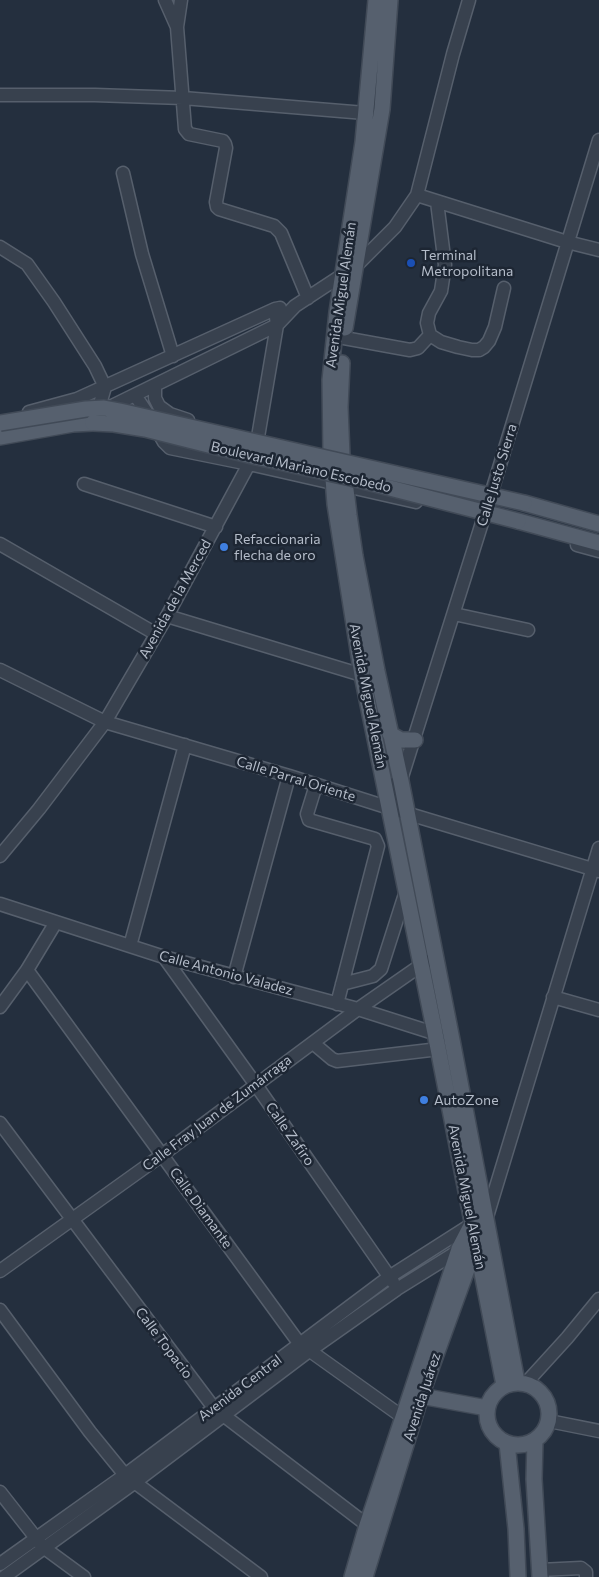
<!DOCTYPE html>
<html>
<head>
<meta charset="utf-8">
<style>
	body { margin:0 }
	canvas { display:block; background:#242f3e }
</style>
</head>
<body>
<canvas width="599" height="1577"></canvas>
<script>
const ctx = document.querySelector('canvas').getContext('2d');
ctx.lineJoin = 'round';
const toPath = rows => new Path2D(rows.map(r => 'M' + r).join(''));
function trace(path, color, width, dash) { ctx.strokeStyle = color; ctx.lineWidth = width; ctx.lineCap = dash ? 'butt' : 'round'; ctx.setLineDash(dash || []); ctx.stroke(path); }
function write(font, color, halo, rows, align = 'center') {
  ctx.font = font + ' Commissioner,sans-serif'; ctx.lineWidth = 5; ctx.setLineDash([]); ctx.textBaseline = 'middle'; ctx.strokeStyle = halo; ctx.fillStyle = color; for (const [text, x, y, turn = 0] of rows) {
    ctx.save(); ctx.translate(x, y); ctx.rotate((+turn || 0) * Math.PI / 180); ctx.textAlign = isNaN(turn) ? turn : align; if (halo) ctx.strokeText(text, 0, 0); ctx.fillText(text, 0, 0); ctx.restore();
  }
}
const minor = toPath([
	[165,0,177,27],
	[181,0,177,27,185,129,189,134,223,141,225,144,226,148,216,202,217,207,219,209,274,226,281,233,308,298],
	[0,95,95,95,183,98,365,113],
	[371,129,376,77],
	[123,173,142,254,173,356],
	[417,195,567,242,599,250],
	[437,202,445,265,441,291,429,313,427,323,430,335,441,342,458,347,472,350,479,350,484,347,489,341,495,327,504,288],
	[0,247,27,264,54,302,95,366,105,387,100,404,90,413],
	[344,338,410,350,418,348,430,335],
	[155,385,155,398,159,406,170,414,188,420],
	[135,395,151,419,164,442,170,448,249,464,416,502],
	[104,410,277,325,295,306,356,266,395,227,417,195,453,54,469,0],
	[29,412,77,399,275,309,280,308],
	[84,484,216,527],
	[0,544,156,634],
	[577,545,599,551],
	[454,614,528,630],
	[167,616,362,675],
	[0,670,105,722,289,776,399,811,599,871],
	[400,783,492,491,599,140],
	[394,784,399,811],
	[316,785,307,814,309,820,375,839,378,846,337,1004],
	[0,856,39,809,105,722,167,616,249,464,258,437,277,325,275,309],
	[0,904,164,957,358,1009,443,1036],
	[130,946,185,745],
	[164,957,256,1085,393,1282],
	[27,970,299,1343,404,1418],
	[234,977,289,776],
	[342,984,373,976,381,969,406,891],
	[553,997,599,1010],
	[0,1007,27,970,56,922],
	[313,1043,332,1059,337,1061,439,1049],
	[0,1123,214,1408,367,1525],
	[0,1271,162,1155,358,1009,427,961],
	[0,1310,90,1432,125,1475,261,1577],
	[526,1383,567,1338,599,1299],
	[549,1421,599,1431],
	[0,1492,43,1547,84,1577],
	[0,1564,125,1475,389,1277,472,1224,486,1220,599,848],
	[540,1570,581,1568,586,1572,586,1577],
	[4,1577,134,1483,309,1351,397,1289,463,1248]
]);
const major = toPath([
	[376,0,363,142,337,312,330,380,331,454,335,504,362,675,435,1033,504,1385],
	[345,328,382,109,390,0],
	[342,363,340,407,342,456,349,515,355,556,377,671,401,781,452,1040,517,1382],
	[0,437,73,424,93,423],
	[524,503,599,524],
	[518,521,599,543],
	[390,734,401,740,415,740],
	'487 1414a31 31 0 1 1 62 0a31 31 0 1 1-62 0Z',
	[421,1396,487,1408],
	[535,1440,534,1479,540,1577],
	[507,1443,516,1529,518,1577],
	[352,1577,367,1525,459,1249,472,1224],
	[365,1577,421,1396,477,1242]
]);
const majorBridge = toPath([
	[0,423,86,409,104,408,120,411,524,503],
	[93,423,114,424,145,429,256,457,351,478,518,521]
]);
const markers = [
	[411,263,5,"#1a4fb4"],
	[224,547,5,"#3f7fe0"],
	[424,1100,5,"#3f7fe0"]
];
const poiNames = [
	["Terminal",421,255],
	["Metropolitana",421,271],
	["Refaccionaria",234,539],
	["flecha de oro",234,555],
	["AutoZone",434,1100]
];
const streetNames = [
	["Avenida Miguel Alemán",341,295,-82],
	["Boulevard Mariano Escobedo",301,467,13],
	["Calle Justo Sierra",497,475,-73],
	["Avenida de la Merced",175,599,-61],
	["Avenida Miguel Alemán",368,696,79],
	["Calle Parral Oriente",296,779,17],
	["Calle Antonio Valadez",226,973,15],
	["Calle Fray Juan de Zumárraga",217,1113,-37],
	["Calle Zafiro",290,1134,55],
	["Avenida Miguel Alemán",467,1197,79],
	["Calle Diamante",201,1208,54],
	["Calle Topacio",164,1343,53],
	["Avenida Central",240,1388,-37],
	["Avenida Juárez",422,1397,-72]
];
trace(minor, '#565f6c', 15);
trace(major, '#414a57', 18);
trace(minor, '#38414e', 12);
trace(major, '#56606e', 15);
trace(majorBridge, '#414a57', 18, []);
trace(majorBridge, '#56606e', 15);
for (const [x, y, r, color] of markers) { const dot = new Path2D(); dot.arc(x, y, r, 0, 2 * Math.PI); ctx.fillStyle = color; ctx.fill(dot); trace(dot, '#1d2633', 2); }
write('14px', '#b4bcc9', '#1d2633', poiNames, 'left');
write('14px', '#b4bcc9', '#1d2633', streetNames);
</script>
</body>
</html>
